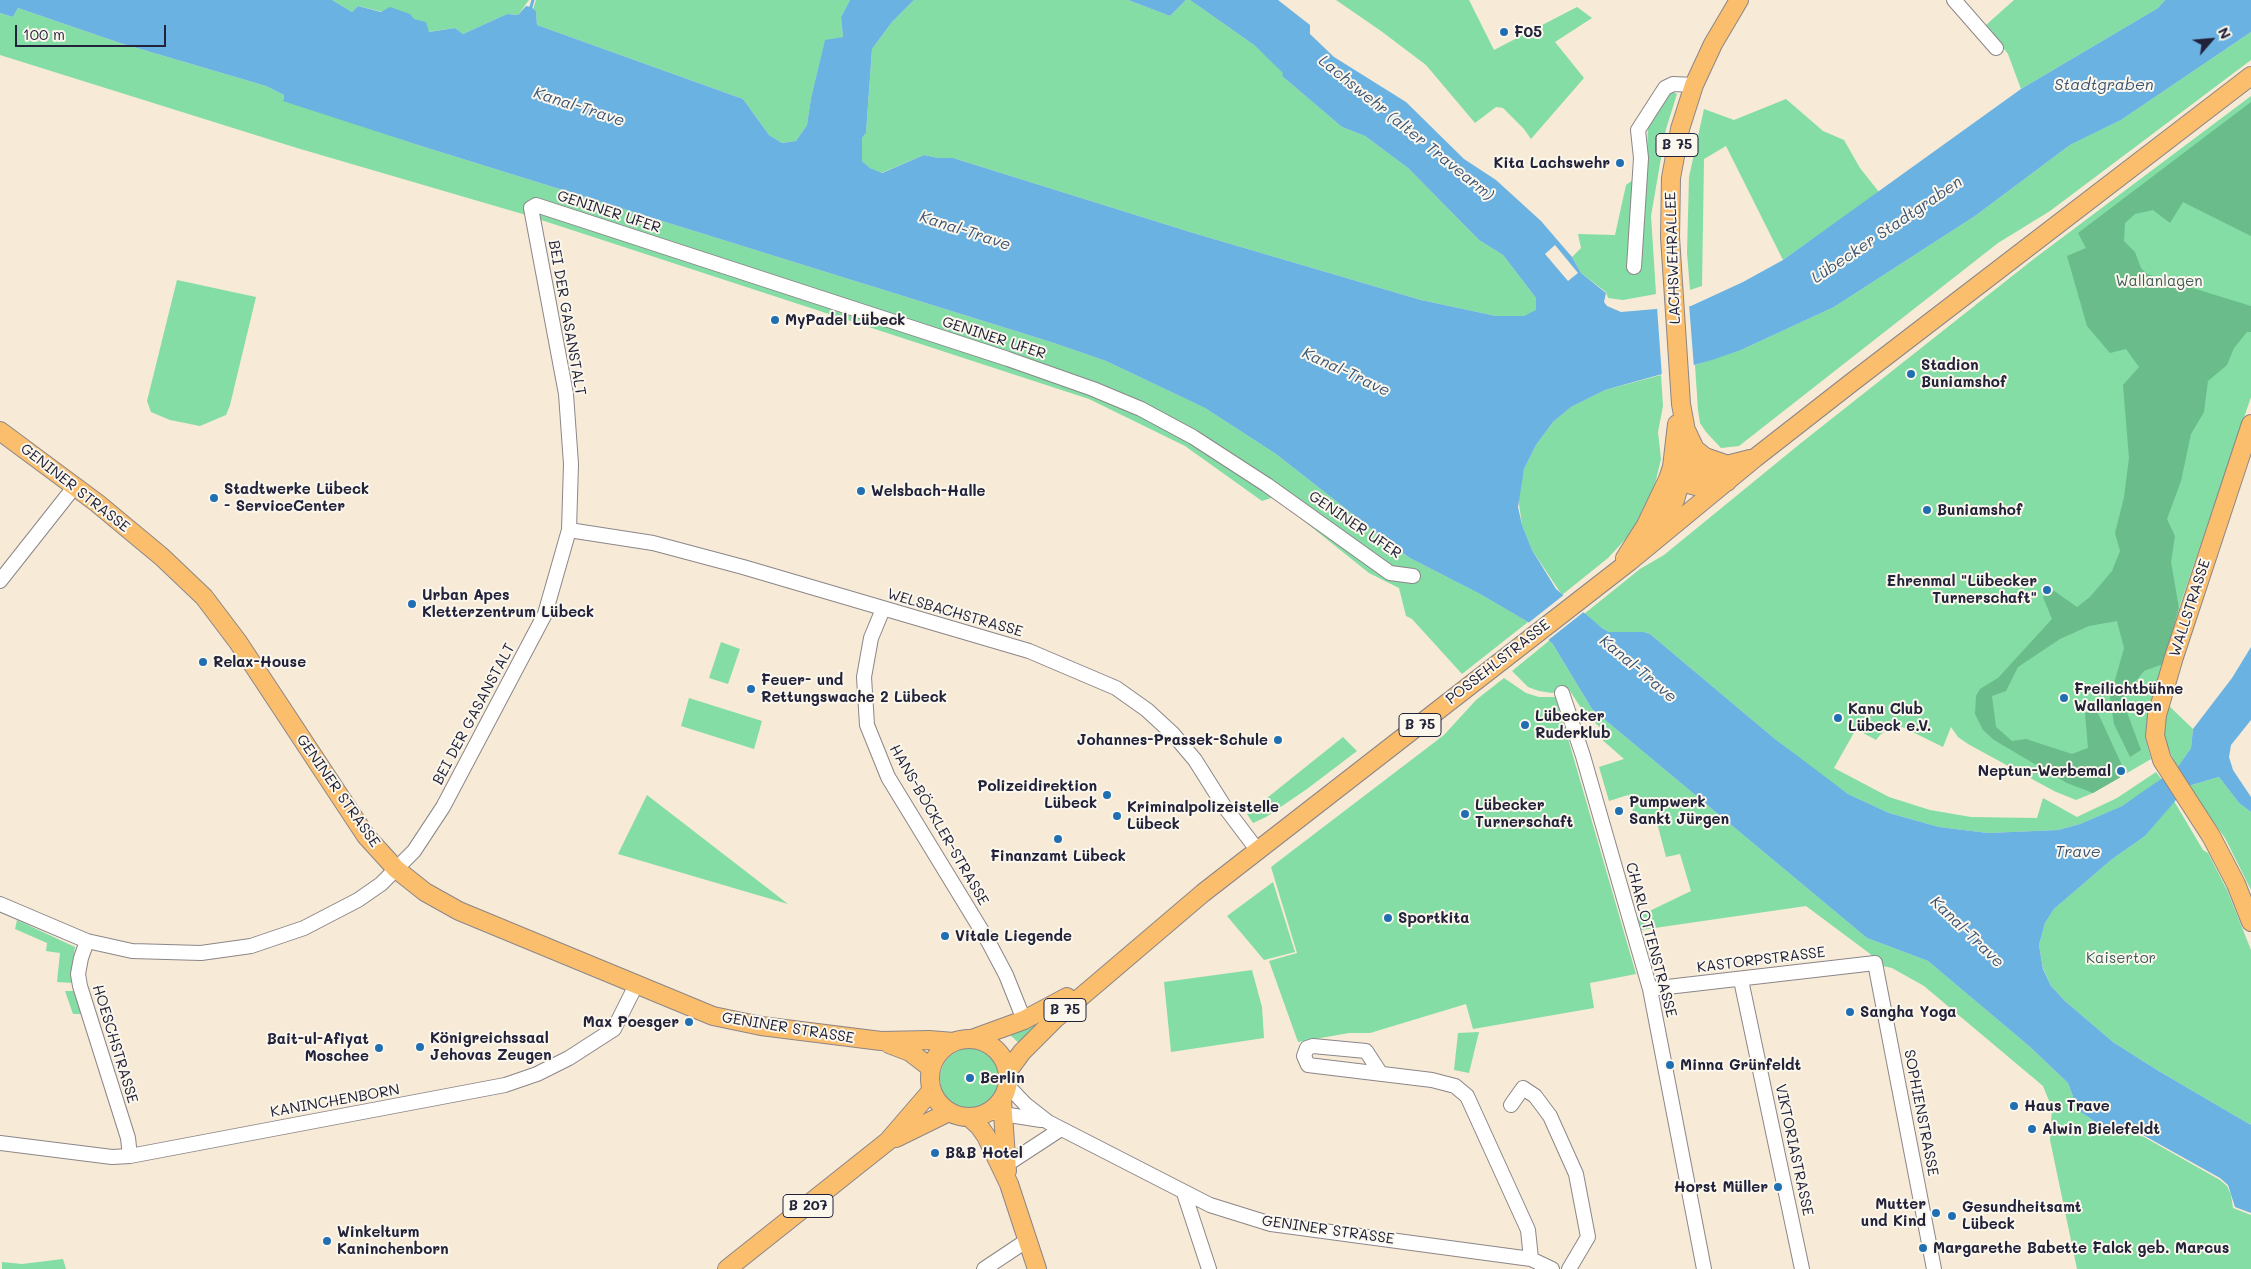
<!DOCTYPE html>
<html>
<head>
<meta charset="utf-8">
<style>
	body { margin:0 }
	#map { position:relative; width:2251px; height:1269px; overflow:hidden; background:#f7ead6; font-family:Mali,sans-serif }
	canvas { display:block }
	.north { position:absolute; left:2186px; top:15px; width:50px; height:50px; -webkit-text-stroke:4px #fbf7ec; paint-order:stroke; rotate:63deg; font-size:14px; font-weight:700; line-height:20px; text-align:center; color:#22223b }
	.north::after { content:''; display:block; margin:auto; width:18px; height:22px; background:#22223b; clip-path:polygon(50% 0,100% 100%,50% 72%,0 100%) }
	.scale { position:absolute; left:15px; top:25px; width:151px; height:22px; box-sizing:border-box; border:2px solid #22223b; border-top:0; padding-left:6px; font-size:15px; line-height:18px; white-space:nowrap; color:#22223b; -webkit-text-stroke:4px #fbf7ec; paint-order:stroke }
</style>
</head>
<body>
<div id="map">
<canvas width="2251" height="1269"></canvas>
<div class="north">N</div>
<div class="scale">100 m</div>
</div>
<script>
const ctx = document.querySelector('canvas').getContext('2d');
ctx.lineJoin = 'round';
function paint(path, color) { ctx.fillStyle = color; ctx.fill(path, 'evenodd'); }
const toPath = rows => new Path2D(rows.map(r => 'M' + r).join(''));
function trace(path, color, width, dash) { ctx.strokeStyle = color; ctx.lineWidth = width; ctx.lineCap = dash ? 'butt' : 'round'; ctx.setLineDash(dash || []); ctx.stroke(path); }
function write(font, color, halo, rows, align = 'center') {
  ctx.font = font + ' Mali,sans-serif'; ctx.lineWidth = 4; ctx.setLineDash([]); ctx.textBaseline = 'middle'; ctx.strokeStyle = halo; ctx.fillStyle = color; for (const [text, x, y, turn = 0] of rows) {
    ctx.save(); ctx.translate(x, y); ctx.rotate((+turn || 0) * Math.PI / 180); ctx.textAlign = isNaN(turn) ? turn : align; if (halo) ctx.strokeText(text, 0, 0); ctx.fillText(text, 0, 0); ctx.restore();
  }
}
const green = toPath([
	[332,0,529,0,518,15,507,14,463,34,455,28,428,32,425,22,358,6,352,12],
	[536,0,850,0,841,17,843,37,825,41,811,98,807,125,796,141,782,143,769,135,743,99,537,25,536,11,533,9],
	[914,0,1128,0,1170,16,1186,0,1190,0,1254,45,1284,73,1282,76,1342,127,1365,136,1408,168,1479,240,1503,255,1536,298,1536,311,1524,316,1496,316,1421,300,1190,232,953,158,938,158,924,155,881,173,870,168,862,161,862,138,866,133,872,49,892,22],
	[1336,0,1469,0,1494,50,1577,7,1592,18,1555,42,1584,78,1531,139,1524,129,1503,108,1496,107,1475,123,1426,65,1381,31],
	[2014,0,2165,0,2158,8,2021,89,2008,54,1986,25],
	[18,8,120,43,266,86,284,95,283,100,418,145,1051,342,1106,361,1205,408,1276,454,1387,541,1386,543,1410,558,1480,594,1528,622,1462,674,1412,619,1406,616,1399,588,1369,573,1274,497,1262,501,1185,446,1089,399,526,215,297,148,0,55,0,13,13,17],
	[2251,32,2251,60,2050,211,1998,243,1739,446,1721,448,1706,432,1700,423,1698,410,1695,365,1741,350,1834,307,1975,216,2070,145,2121,120],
	[1671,91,1677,94,1666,129,1651,216,1656,294,1623,300,1608,298,1606,292,1581,273,1572,257,1581,248,1578,234,1615,235,1626,185,1643,173,1647,151,1648,126],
	[2251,96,2251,397,2179,608,2148,712,2145,737,2151,759,2093,793,2076,800,2054,791,1968,744,1958,737,1951,727,1943,747,1896,724,1881,734,1876,740,1856,729,1834,768,1889,797,1930,810,1971,817,2037,818,2043,798,2077,817,2117,798,2156,772,2162,780,2122,806,2080,824,2058,830,1988,833,1939,827,1889,813,1848,794,1813,769,1775,739,1650,634,1644,632,1609,632,1602,628,1584,614,1640,569,1664,555,1801,443,2035,258],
	[1786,99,1823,131,1844,140,1860,168,1879,192,1783,260,1726,146,1704,159,1702,286,1690,290,1687,253,1689,177,1704,109,1734,120],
	[177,280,256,297,230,405,226,415,200,426,170,420,151,412,147,401],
	[1661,375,1663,406,1658,432,1661,459,1655,484,1646,505,1631,533,1608,558,1562,595,1532,550,1522,525,1518,497,1524,469,1536,445,1553,422,1571,407,1605,390],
	[1550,640,1592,709,1867,938,1928,961,2029,1046,2068,1083,2078,1110,2111,1133,2111,1135,2126,1132,2144,1137,2220,1180,2227,1186,2231,1195,2233,1208,2251,1215,2251,1269,2077,1269,2050,1140,2052,1108,2043,1086,1924,986,1892,968,1883,966,1869,953,1806,906,1641,930,1637,917,1691,891,1680,854,1666,857,1655,815,1636,821,1628,795,1609,801,1599,767,1624,759,1599,737,1603,730,1585,714,1568,688,1552,693,1539,691,1528,687,1512,671],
	[721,642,740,649,728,684,709,678],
	[1504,678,1526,693,1539,697,1556,697,1636,974,1590,983,1594,1008,1473,1029,1466,1004,1370,1033,1349,1033,1298,1042,1269,961,1297,953,1271,867,1444,735,1476,700],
	[689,698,762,721,754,749,681,726],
	[2167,704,2193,729,2191,748,2177,768,2163,736],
	[1343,737,1357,751,1307,789,1266,817,1253,823,1247,814],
	[2219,777,2239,803,2251,812,2251,890,2225,838,2188,786],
	[647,795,788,904,618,854],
	[2174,801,2203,850,2208,853,2227,890,2251,950,2251,1125,2157,1070,2113,1042,2065,1001,2051,986,2043,968,2039,945,2045,923,2054,909,2111,860,2145,836],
	[1273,882,1295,952,1264,960,1227,916],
	[17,920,75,947,71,973,73,983,57,982,60,953,46,951,47,943,15,929],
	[1252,970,1262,1007,1264,1038,1171,1052,1164,982],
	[65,991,74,991,83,1014,73,1014],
	[1040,1021,1021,1045,1009,1034],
	[1479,1032,1469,1073,1454,1070,1458,1033],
	'940 1079a31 31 0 1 1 62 0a31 31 0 1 1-62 0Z',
	[63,1259,66,1269,2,1269,2,1262,22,1264]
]);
const forest = toPath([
	[2251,102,2251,236,2183,202,2170,223,2153,210,2135,214,2125,223,2124,241,2135,252,2141,268,2147,274,2251,306,2251,332,2247,332,2234,348,2227,365,2208,381,2204,412,2191,434,2181,481,2167,519,2175,536,2171,562,2179,608,2163,664,2144,671,2122,699,2141,750,2130,757,2114,724,2110,698,2124,648,2117,621,2089,626,2060,639,2018,667,2006,691,1992,696,1996,727,2012,741,2026,739,2072,754,2088,748,2085,713,2097,711,2126,774,2093,793,2067,783,1994,740,1983,730,1975,714,1976,696,1980,689,1998,678,2052,619,2043,597,2050,588,2077,607,2090,597,2112,571,2120,551,2115,533,2124,497,2129,458,2123,385,2139,367,2126,349,2110,353,2087,326,2067,256,2086,248,2078,233]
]);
const water = toPath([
	[0,0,332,0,352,12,358,6,381,12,390,7,410,14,414,19,426,22,429,32,455,28,463,34,507,14,518,15,526,6,531,7,536,11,537,25,743,99,769,135,782,143,796,141,807,125,811,98,825,40,843,37,841,17,850,0,914,0,892,22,872,49,866,133,862,138,862,161,870,168,882,173,924,155,938,158,953,158,1190,232,1421,300,1496,316,1524,316,1536,310,1536,298,1503,255,1479,240,1408,168,1365,136,1342,127,1282,76,1283,73,1254,45,1190,0,1278,0,1310,25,1310,34,1334,57,1406,102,1464,159,1496,180,1541,221,1572,257,1581,273,1606,293,1604,302,1607,306,1621,312,1691,306,1743,282,1783,260,2021,89,2158,8,2165,0,2251,0,2251,32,2121,120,2070,145,1975,216,1834,307,1741,350,1712,360,1605,390,1571,407,1553,422,1536,445,1524,469,1518,507,1522,525,1532,550,1556,589,1602,628,1609,632,1644,632,1650,634,1775,739,1848,794,1889,813,1939,827,1988,833,2058,830,2080,824,2122,806,2177,768,2191,748,2193,729,2232,678,2251,647,2251,720,2231,745,2229,757,2233,770,2251,797,2251,812,2239,803,2219,777,2188,786,2145,836,2111,860,2054,909,2045,923,2039,945,2043,969,2051,986,2065,1001,2113,1042,2157,1070,2251,1125,2251,1213,2235,1207,2228,1185,2220,1178,2143,1135,2131,1130,2121,1129,2111,1133,2078,1110,2068,1083,2029,1046,1928,961,1867,938,1592,709,1552,643,1528,622,1480,594,1410,558,1386,542,1387,541,1276,454,1205,408,1106,361,1051,342,418,145,283,101,284,95,266,86,120,43,18,8,13,17,0,13],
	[1128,0,1186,0,1170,16]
]);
const pier = toPath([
	[1555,245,1578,273,1568,281,1545,254],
	[1689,304,1694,368,1662,377,1657,307],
	[1565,594,1585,611,1547,641,1527,624]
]);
const stream = toPath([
	[531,7,533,0]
]);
const minor = toPath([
	[1954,0,1996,48],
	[1634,267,1641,158,1638,130,1665,88,1673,84,1694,85],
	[569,530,653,543,743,567,1029,651,1116,688,1147,710,1173,734,1195,760,1224,806,1258,851],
	[0,581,75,486],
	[883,609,871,638,864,677,867,725,888,777,988,941,1006,975,1024,1020],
	[1562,693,1583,756,1650,989,1704,1269],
	[0,904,87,941,132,951,201,953,251,946,304,928,358,900,381,884,414,851,443,807,545,614,569,530,571,464,566,394,531,208,536,205,1008,359,1093,389,1141,409,1193,437,1267,485,1390,573,1413,576],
	[87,941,81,958,78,974,80,986,128,1138,130,1156],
	[1741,980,1802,1269],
	[1650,989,1875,963,1934,1269],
	[1381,1074,1366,1051,1313,1046,1307,1048,1304,1056,1308,1065,1432,1080,1455,1086,1467,1096,1528,1230,1531,1259],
	[1008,1086,1025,1104,1048,1122,1210,1205,1271,1224,1531,1259,1552,1269],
	[1511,1105,1523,1088,1535,1096,1550,1116,1576,1174,1588,1237,1569,1269],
	[990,1112,1041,1120],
	[0,1143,112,1157,130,1156,505,1085,537,1074,569,1058,614,1029,636,985],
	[1006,1165,1061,1129],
	[1184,1193,1209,1269],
	[984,1269,1026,1241]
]);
const major = toPath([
	[2251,424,2174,657,2157,715,2155,736,2162,760,2211,836,2236,884,2251,922],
	[0,431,97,503,162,557,204,597,238,642,366,836,396,869,425,892,459,911,713,1016,761,1026,881,1041,929,1040,954,1042],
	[1687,432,1695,449,1705,457,1728,465],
	[1675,467,1707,470,1750,459],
	[1672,480,1696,486,1710,486,1727,482],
	[1655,535,1675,500,1686,462,1686,431,1681,404,1670,237,1671,178,1680,129,1694,85,1713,44,1739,0],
	[1625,558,1646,525,1668,479,1672,467,1677,424],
	'930 1078a39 39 0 1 1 78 0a39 39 0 1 1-78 0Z',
	[972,1039,1024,1020,1067,997],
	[889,1044,910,1052,931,1068],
	[1008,1071,1022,1052,1055,1019,1203,893,1630,561,1755,458,1851,383,2251,76],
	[1002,1100,1007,1171],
	[969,1117,979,1126,986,1136,1009,1184,1037,1269],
	[896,1138,949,1112],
	[727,1269,888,1141,932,1090]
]);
const markers = [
	[1504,32,5,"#1f6fb2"],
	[1620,163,5,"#1f6fb2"],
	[775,320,5,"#1f6fb2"],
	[1911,374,5,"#1f6fb2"],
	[861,491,5,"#1f6fb2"],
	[214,498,5,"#1f6fb2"],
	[1927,510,5,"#1f6fb2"],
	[2047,590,5,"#1f6fb2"],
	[412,604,5,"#1f6fb2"],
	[203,662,5,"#1f6fb2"],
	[751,689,5,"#1f6fb2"],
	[2064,698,5,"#1f6fb2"],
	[1838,718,5,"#1f6fb2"],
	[1525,725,5,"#1f6fb2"],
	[1278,740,5,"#1f6fb2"],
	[2121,771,5,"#1f6fb2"],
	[1107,795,5,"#1f6fb2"],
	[1619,811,5,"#1f6fb2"],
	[1465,814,5,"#1f6fb2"],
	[1117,816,5,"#1f6fb2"],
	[1058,839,5,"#1f6fb2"],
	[1388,918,5,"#1f6fb2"],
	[945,936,5,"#1f6fb2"],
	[1850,1012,5,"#1f6fb2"],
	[689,1022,5,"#1f6fb2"],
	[420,1047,5,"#1f6fb2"],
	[379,1048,5,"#1f6fb2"],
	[1670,1065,5,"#1f6fb2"],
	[970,1078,5,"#1f6fb2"],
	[2014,1106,5,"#1f6fb2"],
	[2032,1129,5,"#1f6fb2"],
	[935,1153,5,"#1f6fb2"],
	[1778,1187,5,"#1f6fb2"],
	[1936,1213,5,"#1f6fb2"],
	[1952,1216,5,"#1f6fb2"],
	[327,1241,5,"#1f6fb2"],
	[1923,1248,5,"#1f6fb2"]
];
const shields = [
	[1677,145,42],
	[1420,725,42],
	[1065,1010,42],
	[808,1206,50]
];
const shieldNames = [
	["B 75",1677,145],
	["B 75",1420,725],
	["B 75",1065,1010],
	["B 207",808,1206]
];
const poiNames = [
	["F05",1514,32],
	["Kita Lachswehr",1610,163,"right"],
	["MyPadel Lübeck",785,320],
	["Stadion",1921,365],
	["Buniamshof",1921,382],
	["Stadtwerke Lübeck",224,489],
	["- ServiceCenter",224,506],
	["Welsbach-Halle",871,491],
	["Buniamshof",1937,510],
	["Ehrenmal \"Lübecker",2037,581,"right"],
	["Turnerschaft\"",2037,598,"right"],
	["Urban Apes",422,595],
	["Kletterzentrum Lübeck",422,612],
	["Relax-House",213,662],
	["Feuer- und",761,680],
	["Rettungswache 2 Lübeck",761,697],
	["Freilichtbühne",2074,689],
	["Wallanlagen",2074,706],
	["Kanu Club",1848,709],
	["Lübeck e.V.",1848,726],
	["Lübecker",1535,716],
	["Ruderklub",1535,733],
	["Johannes-Prassek-Schule",1268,740,"right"],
	["Neptun-Werbemal",2111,771,"right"],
	["Polizeidirektion",1097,786,"right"],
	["Lübeck",1097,803,"right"],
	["Pumpwerk",1629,802],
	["Sankt Jürgen",1629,819],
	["Lübecker",1475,805],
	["Turnerschaft",1475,822],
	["Kriminalpolizeistelle",1127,807],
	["Lübeck",1127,824],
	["Finanzamt Lübeck",1058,856,"center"],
	["Sportkita",1398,918],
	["Vitale Liegende",955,936],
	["Sangha Yoga",1860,1012],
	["Max Poesger",679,1022,"right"],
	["Königreichssaal",430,1038],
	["Jehovas Zeugen",430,1055],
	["Bait-ul-Afiyat",369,1039,"right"],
	["Moschee",369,1056,"right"],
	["Minna Grünfeldt",1680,1065],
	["Berlin",980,1078],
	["Haus Trave",2024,1106],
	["Alwin Bielefeldt",2042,1129],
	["B&B Hotel",945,1153],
	["Horst Müller",1768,1187,"right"],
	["Mutter",1926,1204,"right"],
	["und Kind",1926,1221,"right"],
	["Gesundheitsamt",1962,1207],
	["Lübeck",1962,1224],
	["Winkelturm",337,1232],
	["Kaninchenborn",337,1249],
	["Margarethe Babette Falck geb. Marcus",1933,1248]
];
const streetNames = [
	["GENINER UFER",609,212,18],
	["LACHSWEHRALLEE",1673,258,-92],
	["BEI DER GASANSTALT",567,318,80],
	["GENINER UFER",994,338,18],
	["GENINER STRASSE",75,488,38],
	["GENINER UFER",1355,525,34],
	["WALLSTRASSE",2190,608,-72],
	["WELSBACHSTRASSE",955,613,16],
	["POSSEHLSTRASSE",1498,662,-38],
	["BEI DER GASANSTALT",474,714,-62],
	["GENINER STRASSE",338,791,55],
	["HANS-BÖCKLER-STRASSE",939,825,60],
	["CHARLOTTENSTRASSE",1651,940,75],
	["KASTORPSTRASSE",1761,960,-7],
	["GENINER STRASSE",788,1028,9],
	["HOESCHSTRASSE",115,1044,73],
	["KANINCHENBORN",335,1101,-10],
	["SOPHIENSTRASSE",1921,1113,79],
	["VIKTORIASTRASSE",1794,1150,78],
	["GENINER STRASSE",1328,1230,8]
];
const parkNames = [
	["Wallanlagen",2159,281],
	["Kaisertor",2121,958]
];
const waterNames = [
	["Stadtgraben",2104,85],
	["Kanal-Trave",579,107,18],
	["Lachswehr (alter Travearm)",1406,128,39],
	["Lübecker Stadtgraben",1887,230,-34],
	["Kanal-Trave",965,231,18],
	["Kanal-Trave",1346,372,25],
	["Kanal-Trave",1638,669,40],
	["Trave",2078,852],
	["Kanal-Trave",1967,932,44]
];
paint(green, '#83dda4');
paint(forest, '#6abc8a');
paint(water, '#6ab2e1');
paint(pier, '#f7ead6');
trace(stream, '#6ab2e1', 3);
trace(minor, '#8c8688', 16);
trace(major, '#8c8688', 20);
trace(minor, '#fff', 14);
trace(major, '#fabe6d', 18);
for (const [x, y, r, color] of markers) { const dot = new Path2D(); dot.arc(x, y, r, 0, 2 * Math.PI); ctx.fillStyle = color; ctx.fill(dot); trace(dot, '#fbf7ec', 2); }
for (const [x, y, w] of shields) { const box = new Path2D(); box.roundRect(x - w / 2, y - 11.5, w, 23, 4); ctx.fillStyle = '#fbf7ec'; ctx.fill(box); trace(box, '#22223b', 1); }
write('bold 14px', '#22223b', null, shieldNames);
write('bold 15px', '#22223b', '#fbf7ec', poiNames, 'left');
write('15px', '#22223b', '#fbf7ec', streetNames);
write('15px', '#3f5a5a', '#fbf7ec', parkNames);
write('italic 16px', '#3b5475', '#fbf7ec', waterNames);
</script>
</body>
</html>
